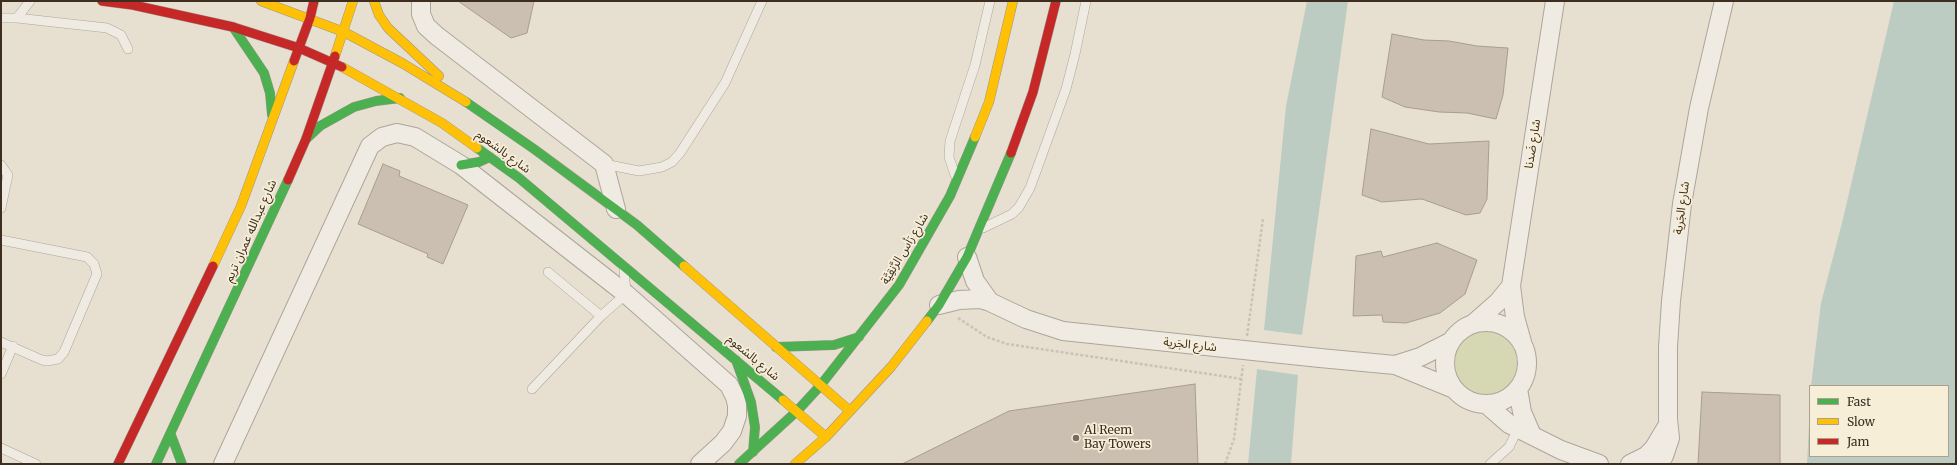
<!DOCTYPE html>
<html>
<head>
<meta charset="utf-8">
<style>
	body { margin:0 }
	#map { position:relative; width:1957px; height:465px; overflow:hidden; background:#e7e0d1; font-family:Merriweather,serif }
	canvas { display:block }
	.frame { position:absolute; inset:0; border:2px solid #3d2e20; pointer-events:none }
	.legend { position:absolute; left:1809px; top:385px; width:140px; height:72px; box-sizing:border-box; background:#f7eed8; border:1px solid #ada18e; margin:0; padding:5px 7px; list-style:none; font-size:12px; color:#3d2e20 }
	.legend li { display:flex; align-items:center; gap:8px; height:20px }
	.legend b { width:20px; border:1px solid #ada18e }
</style>
</head>
<body>
<div id="map">
<canvas width="1957" height="465"></canvas>
<div class="frame"></div>
<ul class="legend">
<li><b style="height:5px;background:#4caf50"></b>Fast</li>
<li><b style="height:5px;background:#ffc107"></b>Slow</li>
<li><b style="height:5px;background:#c62828"></b>Jam</li>
</ul>
</div>
<script>
const ctx = document.querySelector('canvas').getContext('2d');
ctx.lineJoin = 'round';
function paint(path, color) { ctx.fillStyle = color; ctx.fill(path, 'evenodd'); }
const toPath = rows => new Path2D(rows.map(r => 'M' + r).join(''));
function trace(path, color, width, dash) { ctx.strokeStyle = color; ctx.lineWidth = width; ctx.lineCap = dash ? 'butt' : 'round'; ctx.setLineDash(dash || []); ctx.stroke(path); }
function write(font, color, halo, rows, align = 'center') {
  ctx.font = font + ' Merriweather,"Noto Sans Arabic",serif'; ctx.lineWidth = 3.5; ctx.setLineDash([]); ctx.textBaseline = 'middle'; ctx.strokeStyle = halo; ctx.fillStyle = color; for (const [text, x, y, turn = 0] of rows) {
    ctx.save(); ctx.translate(x, y); ctx.rotate((+turn || 0) * Math.PI / 180); ctx.textAlign = isNaN(turn) ? turn : align; if (halo) ctx.strokeText(text, 0, 0); ctx.fillText(text, 0, 0); ctx.restore();
  }
}
const green = toPath([
	'1453 363a32 32 0 1 1 64 0a32 32 0 1 1-64 0Z'
]);
const water = toPath([
	[1307,1,1348,1,1302,335,1264,330,1286,106],
	[1894,1,1956,1,1956,464,1807,464,1810,404,1810,456,1948,456,1948,386,1811,386,1821,303,1842,223],
	[1257,369,1298,375,1291,464,1248,464]
]);
const building = toPath([
	[458,1,534,1,527,33,511,38,458,1],
	[1392,34,1424,40,1449,41,1477,46,1508,48,1503,95,1496,119,1467,113,1439,112,1405,107,1382,97,1392,34],
	[1371,129,1429,144,1489,141,1487,199,1480,213,1466,215,1422,199,1382,202,1362,195,1371,129],
	[383,164,400,171,399,176,468,205,443,264,427,257,428,254,358,224,383,164],
	[1437,243,1477,260,1465,294,1440,313,1406,323,1383,322,1382,315,1353,316,1356,256,1381,251,1383,257,1437,243],
	[1195,384,1198,464,902,464,1009,411,1195,384],
	[1702,392,1780,395,1780,464,1698,464,1702,392]
]);
const path = toPath([
	[958,318,987,337,1007,344,1242,379],
	[1247,336,1263,219],
	[1225,464,1234,439,1243,365]
]);
const lane = toPath([
	[1,18,17,18,30,1],
	[17,18,107,28,121,35,128,49],
	[604,164,639,171,662,167,672,162,680,153,725,83,762,1],
	[1,165,8,175,1,208],
	[955,175,949,157,950,141,975,65,990,1],
	[983,228,1012,214,1019,207,1030,188,1066,89,1075,54,1086,1],
	[1,240,87,257,94,264,97,274,64,352,58,359,47,361,42,360,1,342],
	[548,272,601,316],
	[1,374,13,346],
	[532,389,601,316,626,294,624,269],
	[1,448,36,464],
	[1490,464,1509,447,1518,429]
]);
const street = toPath([
	[421,1,421,14,426,26,437,36,604,164,616,209],
	[967,257,975,281,990,302],
	[939,305,959,300,980,299,990,302,1026,319,1063,331,1196,345],
	'1445 363a41 41 0 1 1 82 0a41 41 0 1 1-82 0Z',
	[1474,323,1498,302,1511,286],
	[1522,342,1515,317,1511,286,1555,1],
	[1320,358,1395,365,1454,389],
	[1395,365,1420,357,1450,342],
	[1518,389,1522,412,1531,433],
	[1486,404,1509,424,1561,450,1599,464],
	[223,464,370,146,382,137,397,133,415,137,461,165,626,294,729,385,735,397,737,405,737,416,732,431,723,443,700,464],
	[1630,464,1646,456,1654,448,1666,428],
	[1657,464,1664,456,1670,438,1668,419,1668,347,1671,301,1682,204,1699,108,1724,1]
]);
const fast = toPath([
	[233,27,264,73,270,93,272,115],
	[466,102,534,149,637,225,684,266],
	[306,139,320,126,354,107,376,101,400,98],
	[477,148,519,178,783,400],
	[461,165,479,162,490,157],
	[927,321,939,305,967,257,1011,153],
	[776,347,834,345,859,337],
	[736,360,751,402,755,427,753,452],
	[171,435,182,464],
	[156,464,288,180],
	[739,464,797,411,820,386,899,285,950,196,975,137]
]);
const slow = toPath([
	[261,1,344,32,402,63,466,102],
	[374,1,379,15,388,28,439,76],
	[335,56,353,1],
	[342,67,442,123,477,148],
	[975,137,989,102,1013,1],
	[213,266,241,206,294,61],
	[684,266,850,411],
	[783,400,826,437],
	[795,464,826,437,891,367,927,321]
]);
const jam = toPath([
	[102,1,133,5,233,27,299,48,342,67],
	[294,61,310,18,314,1],
	[1011,153,1033,92,1056,1],
	[288,180,306,139,335,56],
	[118,464,213,266]
]);
const streetBridge = toPath([
	[1196,345,1320,358]
]);
const markers = [
	[1076,438,4,"#786c5e"]
];
const streetNames = [
	["شارع ضَدنا",1533,144,-81],
	["شارع بالشعوم",503,152,36],
	["شارع الجَرية",1682,208,-82],
	["شارع عبدالله عمران تريم",251,231,-66],
	["شارع رَأس الرَّنقِيَّة",905,249,-59],
	["شارع الجَرية",1190,345,6],
	["شارع بالشعوم",753,358,40]
];
const poiNames = [
	["Al Reem",1084,431],
	["Bay Towers",1084,445]
];
paint(green, '#d6d7b3');
paint(water, '#bcccc2');
paint(building, '#cbbfb2');
trace(building, '#a89c90', 1);
trace(lane, '#ada599', 10);
trace(street, '#ada599', 20);
trace(fast, '#9c958a', 10);
trace(slow, '#9c958a', 10);
trace(jam, '#9c958a', 10);
trace(path, '#c8c2b9', 2.5, [3, 2]);
trace(lane, '#efebe3', 9);
trace(street, '#efebe3', 18);
trace(fast, '#4caf50', 9);
trace(slow, '#ffc107', 9);
trace(jam, '#c62828', 9);
trace(streetBridge, '#ada599', 20, []);
trace(streetBridge, '#efebe3', 18);
for (const [x, y, r, color] of markers) { const dot = new Path2D(); dot.arc(x, y, r, 0, 2 * Math.PI); ctx.fillStyle = color; ctx.fill(dot); trace(dot, '#f7eed8', 1.5); }
write('12px', '#3d2e20', '#f7eed8', streetNames);
write('12px', '#3d2e20', '#f7eed8', poiNames, 'left');
</script>
</body>
</html>
